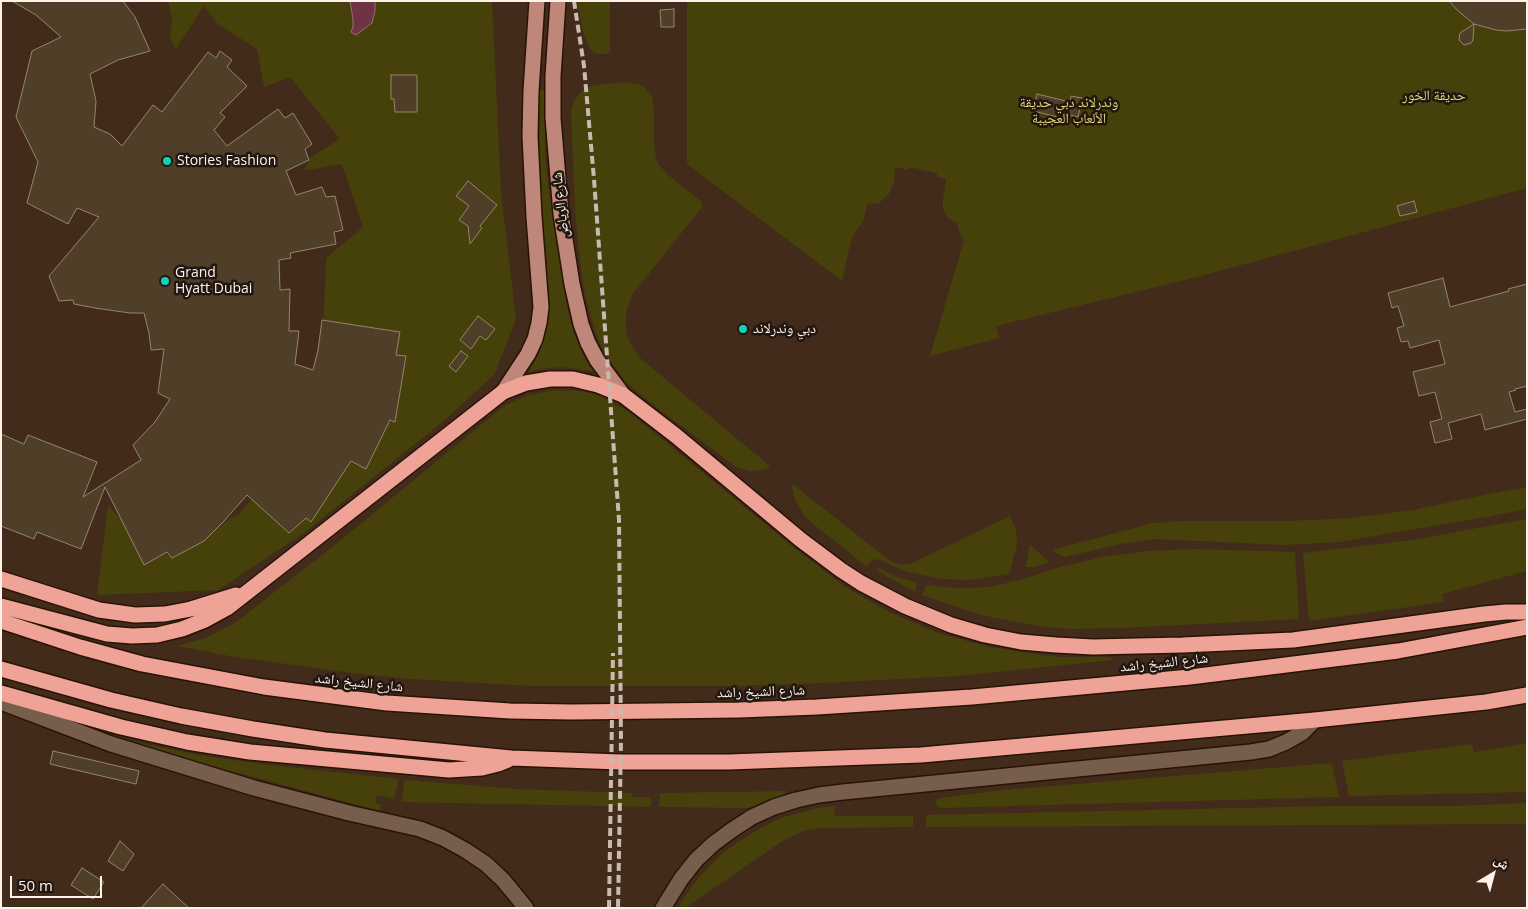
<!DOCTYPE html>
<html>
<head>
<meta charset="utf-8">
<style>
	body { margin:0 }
	#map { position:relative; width:1528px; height:909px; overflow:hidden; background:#432b1c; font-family:"Open Sans","Noto Naskh Arabic",sans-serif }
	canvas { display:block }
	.frame { position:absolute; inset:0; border:2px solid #fff2ea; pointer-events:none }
	.north { position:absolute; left:1468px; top:849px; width:50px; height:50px; -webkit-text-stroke:4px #211710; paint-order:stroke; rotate:37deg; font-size:14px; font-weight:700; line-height:20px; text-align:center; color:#fff2ea }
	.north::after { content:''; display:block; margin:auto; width:18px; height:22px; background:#fff2ea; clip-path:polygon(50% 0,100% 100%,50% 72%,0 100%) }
	.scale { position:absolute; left:10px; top:876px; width:92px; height:22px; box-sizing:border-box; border:2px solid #fff2ea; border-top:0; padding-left:6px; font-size:15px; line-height:18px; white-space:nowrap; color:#fff2ea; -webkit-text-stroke:4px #211710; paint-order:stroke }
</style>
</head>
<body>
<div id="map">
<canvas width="1528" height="909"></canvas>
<div class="frame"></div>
<div class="north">ش</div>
<div class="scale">50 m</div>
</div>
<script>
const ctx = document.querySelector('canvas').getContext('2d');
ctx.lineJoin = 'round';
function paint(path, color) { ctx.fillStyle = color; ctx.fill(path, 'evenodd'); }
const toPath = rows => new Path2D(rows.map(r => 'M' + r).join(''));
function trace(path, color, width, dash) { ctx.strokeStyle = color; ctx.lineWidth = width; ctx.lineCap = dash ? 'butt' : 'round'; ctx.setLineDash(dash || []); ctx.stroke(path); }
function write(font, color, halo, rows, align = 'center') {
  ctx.font = font + ' "Open Sans","Noto Naskh Arabic",sans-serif'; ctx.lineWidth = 5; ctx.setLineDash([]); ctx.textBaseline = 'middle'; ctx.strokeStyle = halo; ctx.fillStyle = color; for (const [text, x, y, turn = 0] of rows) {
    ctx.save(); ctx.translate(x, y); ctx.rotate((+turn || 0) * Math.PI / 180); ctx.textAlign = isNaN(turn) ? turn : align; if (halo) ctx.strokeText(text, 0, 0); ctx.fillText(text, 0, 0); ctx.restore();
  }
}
const green = toPath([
	[168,1,492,1,501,192,516,319,494,375,445,420,304,533,218,590,97,595,108,506,142,542,167,555,240,513,297,444,323,332,326,258,363,227,342,164,303,171,311,157,340,139,290,77,264,87,257,49,218,24,204,6,176,49,170,39,172,17],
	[577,1,610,1,610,52,606,54,597,54,590,49,583,31],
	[687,1,1527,1,1527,188,1197,277,996,326,999,338,930,356,964,240,959,232,957,223,948,218,943,209,943,199,946,179,937,177,937,173,909,167,909,170,895,167,894,182,889,194,879,203,867,205,863,221,852,237,842,281,687,164],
	[627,82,639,84,644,87,652,96,654,108,654,147,656,159,659,165,668,175,701,201,703,206,632,295,626,313,626,331,629,341,639,357,646,363,771,467,764,470,751,471,736,467,647,400,625,381,616,369,600,345,595,331,585,296,579,254,575,212,571,111,574,101,581,92,585,88,596,85],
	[539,90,545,90,545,148,547,177,567,306,574,334,585,359,593,371,562,367,540,369,529,372,539,354,543,341,545,328,547,300,540,177],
	[554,390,581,391,594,394,606,399,629,412,793,547,844,586,891,613,941,634,989,647,1035,654,1060,657,1111,657,1112,660,958,676,803,684,726,686,530,686,412,679,352,673,235,657,177,646,208,637,236,622,336,544,504,406,528,395],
	[791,483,884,556,892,562,901,565,910,564,1010,516,1016,530,1017,538,1017,545,1009,574,969,580,942,579,907,572,877,559,872,560,867,567,806,518,795,500],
	[1527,487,1527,509,1469,520,1340,542,1284,545,1154,539,1121,544,1064,557,1052,550,1153,523,1181,521,1288,521,1351,518,1413,510,1513,489,1514,490],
	[1527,519,1527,571,1442,594,1444,602,1309,621,1303,553,1412,540],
	[1030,545,1048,561,1049,563,1033,567,1026,567,1029,547],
	[1195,549,1295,552,1299,619,1122,628,1071,629,1046,627,995,618,971,612,922,595,926,585,957,588,989,587,1020,580,1057,568,1102,557,1148,551],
	[878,568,897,577,917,583,915,592,886,576,877,570],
	[140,743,199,755,261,764,399,779,394,799,377,795,375,803,381,805,380,811,139,746],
	[1527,743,1527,792,1349,796,1342,761,1472,744,1474,752],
	[1332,763,1339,797,941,808,938,807,935,803,936,800,940,798,1003,790],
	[405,780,518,789,631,793,632,797,651,797,651,807,401,802],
	[787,791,787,793,749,808,659,807,660,793],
	[1527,803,1527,824,926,827,926,815,1326,806,1456,806],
	[835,806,834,816,913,816,913,827,823,828,803,831,784,840,685,908,679,905,699,877,724,852,738,842,768,824,784,817,818,808]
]);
const water = toPath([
	[350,1,375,1,375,11,372,23,356,35,351,32,353,27,353,19,350,1]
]);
const building = toPath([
	[12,1,123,1,135,17,150,51,118,60,90,74,96,101,94,127,110,134,122,146,153,105,162,112,208,52,216,58,220,51,232,60,227,67,247,86,220,113,225,117,214,130,227,146,278,109,285,118,293,113,312,144,305,149,309,160,286,171,296,195,322,187,326,197,335,196,343,230,334,232,336,244,290,253,291,258,279,260,280,290,290,289,289,331,299,331,295,364,313,370,318,350,322,320,400,332,396,355,406,356,395,422,390,420,366,469,351,461,311,522,306,518,289,533,247,495,224,521,204,541,172,558,167,552,144,565,105,487,81,549,37,532,34,539,1,526,1,434,24,444,28,435,97,462,83,497,141,460,133,445,155,422,170,399,158,393,164,349,151,350,149,333,144,313,130,313,95,308,74,304,73,300,59,301,49,276,99,217,77,208,68,224,27,203,38,162,16,117,32,51,61,37,36,15,12,1],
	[1449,1,1527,1,1527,29,1507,31,1496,30,1474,24,1473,40,1471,43,1464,45,1459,40,1460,33,1474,24,1457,10,1449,1],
	[674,9,674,27,661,27,660,10,674,9],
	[391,75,417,75,417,112,395,112,394,99,391,99,391,75],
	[1037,94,1070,102,1071,96,1082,98,1078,117,1067,114,1066,119,1033,111,1037,94],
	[468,181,497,205,480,226,482,228,470,244,468,226,459,220,469,206,456,196,468,181],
	[1414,201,1417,212,1400,216,1397,206,1414,201],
	[1443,278,1450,307,1509,291,1508,289,1527,284,1527,386,1515,389,1516,390,1509,392,1515,412,1527,409,1527,419,1485,430,1481,414,1448,423,1452,439,1435,443,1430,422,1442,419,1435,392,1419,396,1413,372,1445,364,1439,340,1410,348,1408,341,1401,342,1397,328,1404,326,1398,306,1392,308,1388,293,1443,278],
	[478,316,495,329,486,340,480,336,471,349,460,340,478,316],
	[461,351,468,356,456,372,449,366,461,351],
	[53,751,139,771,136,784,50,764,53,751],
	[120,841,134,854,123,871,108,861,120,841],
	[82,868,104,882,93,899,71,885,82,868],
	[163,884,179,899,189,908,141,908,163,884]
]);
const minor = toPath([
	[1,702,111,744,254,788,349,813,420,829,443,838,465,850,486,864,503,880,526,908],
	[663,908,681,879,696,860,713,844,732,830,752,817,774,807,796,800,819,795,843,792,1251,752,1269,749,1286,742,1302,733,1315,720]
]);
const major = toPath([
	[558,1,553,76,553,118,561,214,572,284,581,324,588,343,597,360,623,395],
	[503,392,528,354,535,339,539,323,541,307,534,217,530,136,531,91,537,1]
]);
const highway = toPath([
	[1,579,99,610,135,615,165,614,191,609,236,595],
	[1,606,107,634,132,636,157,635,182,629,205,620,227,608,503,392,526,383,550,379,573,379,598,385,623,395,675,435,801,540,841,570,861,583,905,606,951,625,985,635,1021,642,1056,645,1093,647,1183,645,1293,640,1484,614,1506,612,1527,612],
	[1,621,80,647,142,664,264,687,387,703,510,711,572,712,739,710,817,707,972,697,1190,677,1398,651,1527,627],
	[1,669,111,700,181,716,253,729,325,740,511,758,620,762,729,762,921,755,1315,720,1486,702,1527,695],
	[1,693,121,727,187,742,250,752,449,770,482,768,498,764,508,760]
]);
const rail = toPath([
	[574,1,584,66,594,179,619,520,621,740,618,908],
	[609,908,613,653]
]);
const markers = [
	[167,161,5,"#0bd5b5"],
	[165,281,5,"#0bd5b5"],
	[743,329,5,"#0bd5b5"]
];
const parkNames = [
	["حديقة الخور",1434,96],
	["وندرلاند دبي حديقة",1069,103],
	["الألعاب العجيبة",1069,119]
];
const poiNames = [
	["Stories Fashion",177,161],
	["Grand",175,273],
	["Hyatt Dubai",175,289],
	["دبي وندرلاند",753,329]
];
const streetNames = [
	["شارع الرياض",561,205,-96],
	["شارع الشيخ راشد",1164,663,-6],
	["شارع الشيخ راشد",359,683,6],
	["شارع الشيخ راشد",761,692,-2]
];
paint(green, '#46400b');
paint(water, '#6e3444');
trace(water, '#9a6d76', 1);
paint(building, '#4f3f28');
trace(building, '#96856b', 1);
trace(minor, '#281305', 18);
trace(major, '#281305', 18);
trace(highway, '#281305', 18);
trace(minor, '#775d4c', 15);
trace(major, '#bf8779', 15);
trace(highway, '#efa397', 15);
trace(rail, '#c9b9af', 4, [8, 4]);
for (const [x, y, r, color] of markers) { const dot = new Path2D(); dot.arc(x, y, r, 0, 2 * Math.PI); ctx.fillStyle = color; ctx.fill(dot); trace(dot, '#211710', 2); }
write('14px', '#e3d87d', '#211710', parkNames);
write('14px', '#fff2ea', '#211710', poiNames, 'left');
write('14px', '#fff2ea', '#211710', streetNames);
</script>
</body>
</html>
